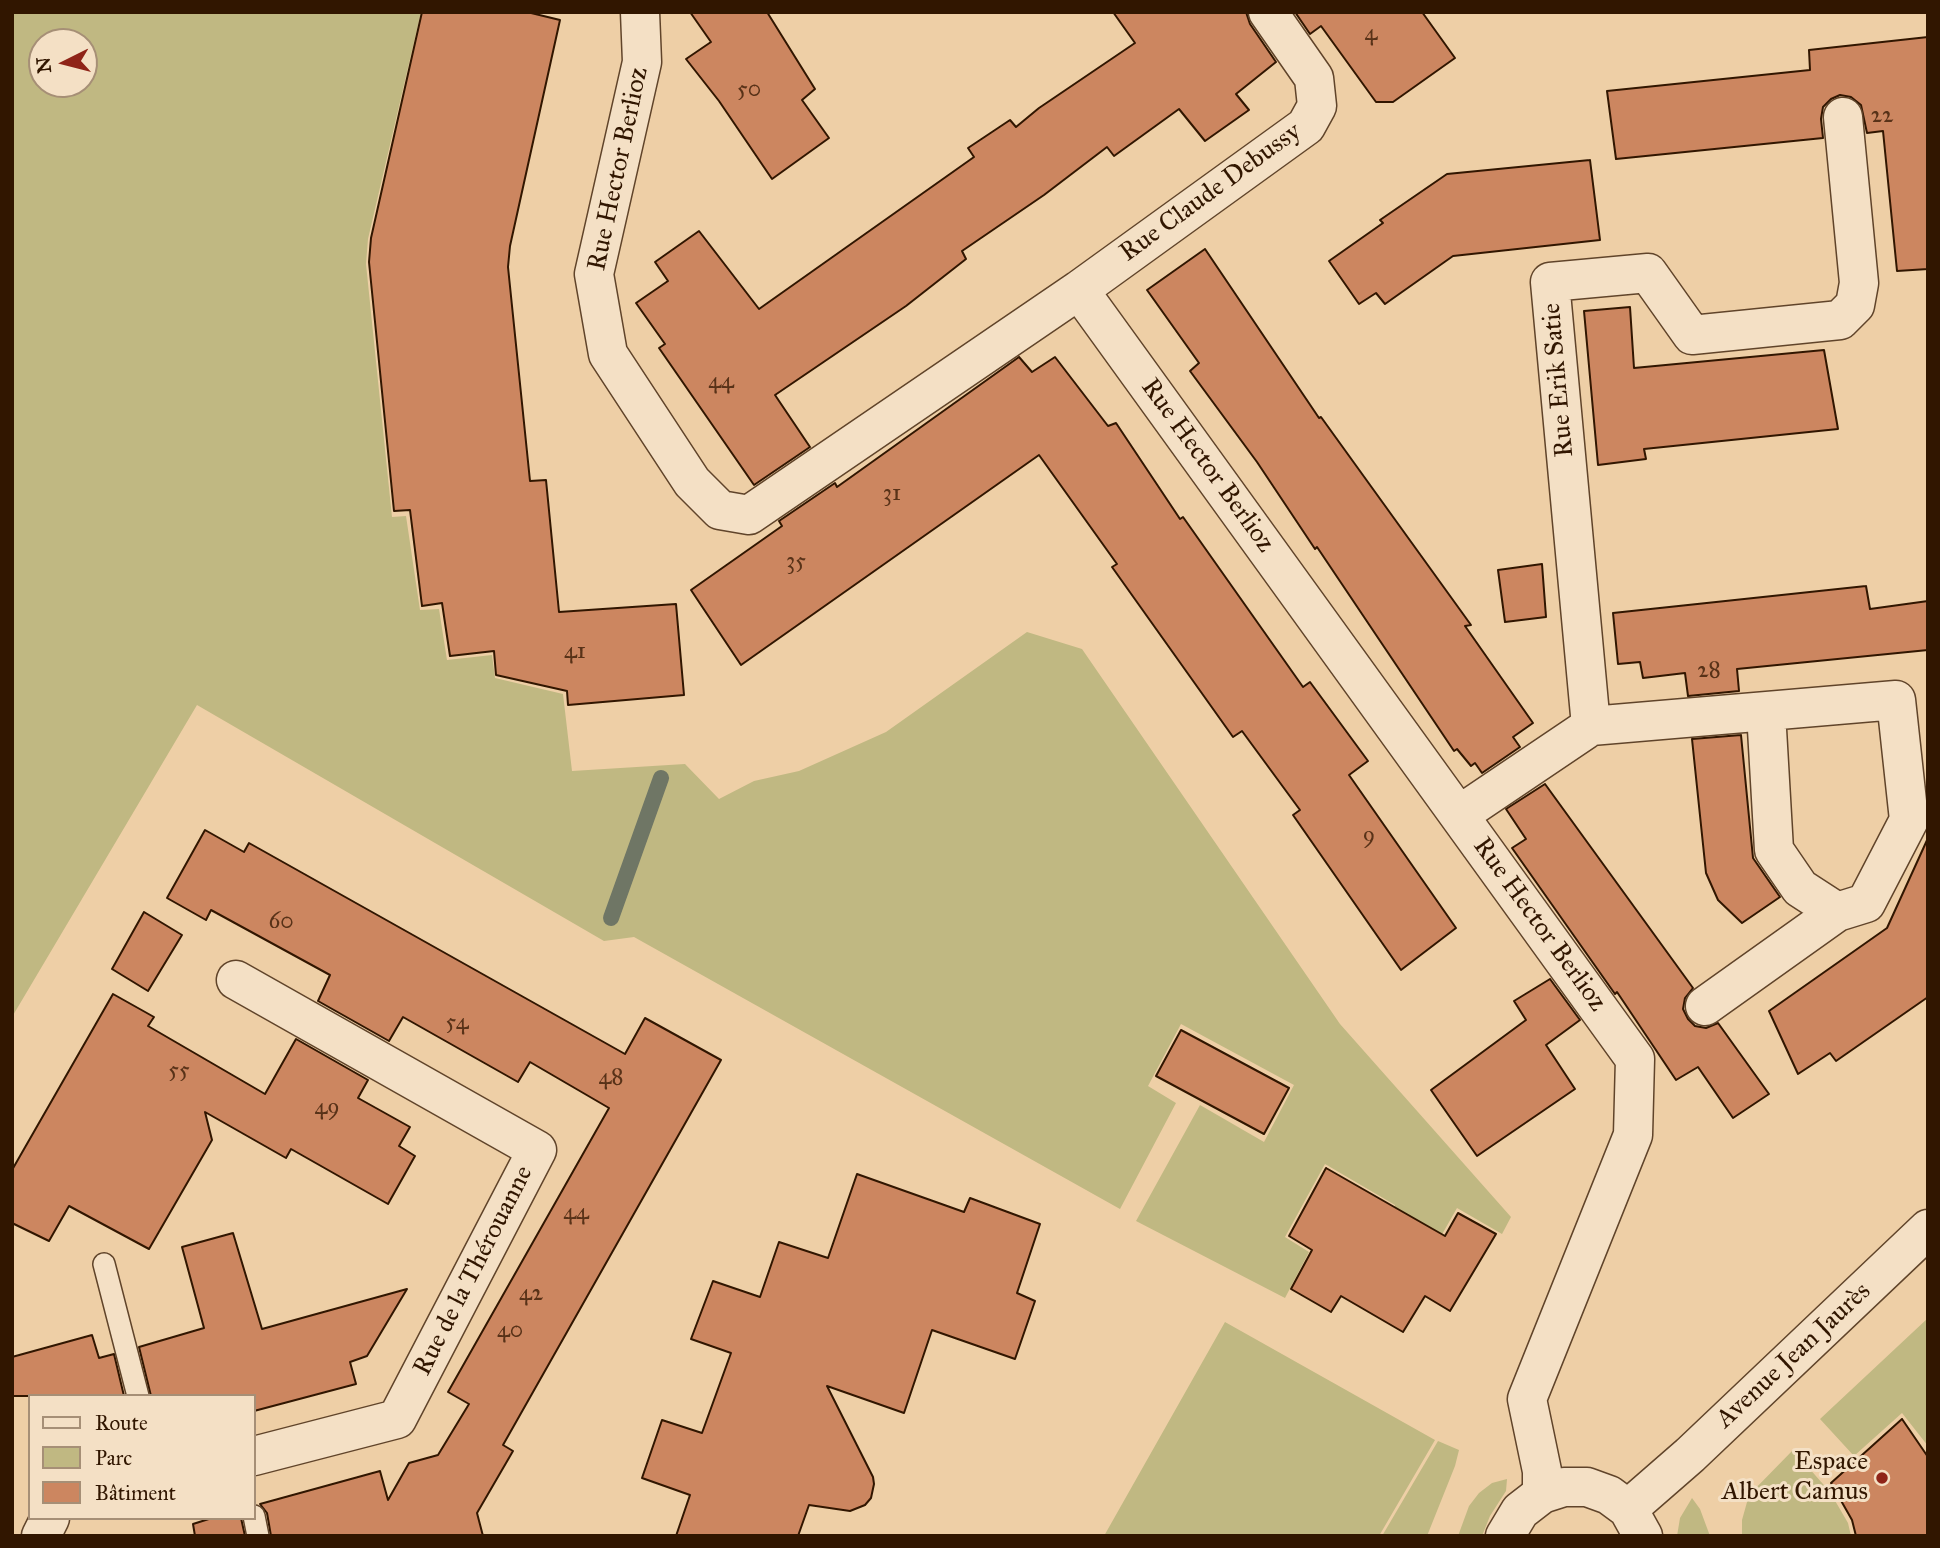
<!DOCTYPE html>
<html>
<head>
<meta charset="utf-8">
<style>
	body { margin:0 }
	#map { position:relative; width:1940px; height:1548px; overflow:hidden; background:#eecfa6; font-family:"IM FELL Great Primer",serif }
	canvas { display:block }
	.frame { position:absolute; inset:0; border:14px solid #311600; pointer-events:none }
	.legend { position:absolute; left:28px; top:1394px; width:228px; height:126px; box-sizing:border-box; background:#f4e0c5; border:2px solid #a68f76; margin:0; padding:9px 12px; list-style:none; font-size:21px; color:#311600 }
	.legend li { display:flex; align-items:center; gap:14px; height:35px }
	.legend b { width:35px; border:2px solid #a68f76 }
	.north { position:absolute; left:28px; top:28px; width:70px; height:70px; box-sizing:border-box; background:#f4e0c5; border:2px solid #a68f76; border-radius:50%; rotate:264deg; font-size:19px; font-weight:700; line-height:28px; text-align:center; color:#311600 }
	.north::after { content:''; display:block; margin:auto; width:24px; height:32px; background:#8f2418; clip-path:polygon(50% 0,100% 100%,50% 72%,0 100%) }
</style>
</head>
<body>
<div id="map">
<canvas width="1940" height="1548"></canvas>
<div class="frame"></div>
<ul class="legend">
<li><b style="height:9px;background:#f4e0c5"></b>Route</li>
<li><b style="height:19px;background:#c0b882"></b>Parc</li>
<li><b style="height:19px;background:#cc8660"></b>Bâtiment</li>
</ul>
<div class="north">N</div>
</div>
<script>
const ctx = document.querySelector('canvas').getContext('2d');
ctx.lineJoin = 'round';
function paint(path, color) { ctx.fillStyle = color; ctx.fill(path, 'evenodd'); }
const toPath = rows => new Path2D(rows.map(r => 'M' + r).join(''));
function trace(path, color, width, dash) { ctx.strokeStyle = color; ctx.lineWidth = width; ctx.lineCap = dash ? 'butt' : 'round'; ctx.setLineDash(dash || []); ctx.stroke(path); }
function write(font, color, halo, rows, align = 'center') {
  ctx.font = font + ' "IM FELL Great Primer",serif'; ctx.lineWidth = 6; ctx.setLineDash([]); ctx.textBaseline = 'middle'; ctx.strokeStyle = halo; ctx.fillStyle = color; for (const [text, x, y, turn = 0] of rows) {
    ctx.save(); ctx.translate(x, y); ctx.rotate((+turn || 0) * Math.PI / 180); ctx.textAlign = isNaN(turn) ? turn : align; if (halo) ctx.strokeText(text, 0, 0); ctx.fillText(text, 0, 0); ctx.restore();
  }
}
const green = toPath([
	[12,12,421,12,368,239,366,264,392,517,406,516,420,610,439,609,447,660,492,655,495,678,563,694,572,771,685,764,719,799,754,781,799,771,886,732,1027,632,1082,649,1340,1024,1511,1217,1502,1234,1457,1208,1436,1245,1389,1217,1395,1205,1325,1164,1285,1237,1309,1252,1285,1298,1136,1221,1200,1105,1264,1142,1294,1085,1181,1024,1148,1086,1176,1103,1120,1209,634,937,604,941,197,705,12,1017],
	[42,42,84,42,84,84,42,84],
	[1928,1318,1928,1446,1902,1413,1854,1456,1820,1419],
	[1225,1322,1435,1440,1379,1536,1104,1536],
	[1438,1441,1459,1450,1455,1466,1427,1536,1382,1536],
	[1793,1450,1830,1492,1848,1523,1851,1536,1742,1536,1742,1520,1749,1495],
	[1507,1479,1506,1491,1490,1516,1482,1536,1458,1536,1469,1506,1479,1493,1492,1483],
	[1692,1498,1700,1509,1710,1536,1677,1536,1680,1518]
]);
const stream = toPath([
	[611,918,661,778]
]);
const building = toPath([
	[422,12,527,12,560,20,510,246,508,267,530,481,546,480,559,612,676,604,684,695,568,705,567,691,496,675,494,651,450,656,442,603,422,606,410,510,394,511,369,262,371,238,422,12],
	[690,12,767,12,815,89,802,100,829,138,772,179,719,101,686,59,711,42,690,12],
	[1113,12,1246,12,1250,24,1276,62,1236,94,1249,110,1205,141,1179,109,1114,156,1107,147,1044,195,962,251,966,259,906,306,775,395,810,447,754,485,659,348,665,344,636,303,668,281,655,262,699,231,759,309,974,157,968,148,1010,120,1016,127,1039,108,1135,43,1113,12],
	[1295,12,1422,12,1455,58,1393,102,1376,102,1321,26,1310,34,1295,12],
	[1928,37,1928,269,1897,271,1883,131,1867,133,1861,105,1851,97,1840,95,1831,99,1823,107,1821,119,1823,138,1616,159,1607,91,1810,70,1809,50,1928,37],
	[1590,160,1600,240,1453,256,1385,304,1376,293,1359,304,1329,261,1383,223,1380,220,1447,174,1590,160],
	[1205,249,1319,418,1321,417,1471,625,1465,626,1533,723,1513,737,1520,747,1482,773,1475,763,1471,766,1457,749,1454,751,1317,547,1315,549,1257,462,1190,371,1199,363,1147,290,1205,249],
	[1630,307,1634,368,1824,350,1838,429,1644,449,1646,459,1598,465,1584,311,1630,307],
	[1019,357,1032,372,1055,357,1108,426,1116,423,1180,519,1183,517,1303,687,1310,682,1368,761,1349,775,1456,928,1401,970,1293,815,1300,810,1242,731,1233,737,1112,567,1117,564,1039,455,741,665,691,590,782,526,779,521,835,483,837,487,1019,357],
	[1542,564,1546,617,1505,622,1498,570,1542,564],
	[1866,586,1870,609,1928,601,1928,650,1737,669,1739,691,1688,696,1685,673,1643,678,1640,662,1618,664,1613,613,1866,586],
	[1741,735,1753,858,1780,897,1742,923,1718,900,1706,873,1692,739,1741,735],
	[1545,784,1693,988,1685,998,1683,1009,1688,1019,1695,1026,1706,1028,1718,1023,1769,1094,1733,1118,1698,1067,1676,1080,1617,992,1615,994,1512,848,1526,839,1506,809,1545,784],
	[205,830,244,852,249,843,625,1054,645,1018,721,1060,503,1445,513,1451,477,1513,483,1536,271,1536,267,1513,260,1504,380,1471,388,1500,409,1463,438,1455,469,1404,448,1392,609,1108,530,1062,518,1082,403,1017,389,1041,318,1001,330,975,211,910,206,920,167,898,205,830],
	[1928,838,1928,997,1836,1061,1830,1053,1798,1074,1769,1011,1887,928,1928,838],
	[144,912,182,935,148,991,112,969,144,912],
	[1550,979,1580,1020,1546,1045,1575,1089,1477,1156,1431,1090,1526,1020,1514,1001,1550,979],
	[113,994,154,1017,148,1026,265,1094,296,1039,368,1080,358,1098,410,1127,399,1146,415,1156,388,1204,291,1149,286,1158,205,1112,212,1140,149,1249,69,1206,49,1241,12,1223,12,1170,113,994],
	[1181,1030,1289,1088,1264,1134,1156,1076,1181,1030],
	[1326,1168,1445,1236,1458,1213,1496,1234,1450,1311,1425,1296,1403,1332,1341,1296,1331,1312,1291,1289,1312,1250,1289,1236,1326,1168],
	[857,1174,964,1212,970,1198,1040,1224,1017,1293,1035,1301,1015,1359,932,1330,904,1413,827,1386,873,1477,874,1484,871,1498,865,1505,850,1511,809,1505,798,1536,676,1536,690,1495,642,1478,662,1420,702,1433,731,1353,691,1339,713,1281,760,1297,779,1242,828,1258,857,1174],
	[233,1233,262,1329,407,1289,367,1356,350,1362,356,1384,254,1411,254,1396,151,1396,139,1347,204,1328,182,1247,233,1233],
	[92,1335,99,1358,114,1354,124,1396,12,1396,12,1357,92,1335],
	[1902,1419,1928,1457,1928,1536,1856,1536,1852,1520,1831,1483,1902,1419],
	[212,1518,241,1518,245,1536,195,1536,193,1524,212,1518]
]);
const service = toPath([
	[104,1264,138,1396],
	[254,1516,258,1536]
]);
const minor = toPath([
	[640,12,642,62,594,274,608,354,692,482,720,510,749,515,1079,290,1635,1059,1633,1135,1527,1399,1542,1471,1542,1494],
	[1079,290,1306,126,1317,106,1314,78,1268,12],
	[1591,726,1896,700,1909,820,1866,903,1837,912,1800,888,1774,850,1766,712],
	[1459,815,1591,726,1550,282,1648,273,1692,335,1840,320,1855,305,1859,283,1843,117],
	[236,980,537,1150,397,1419,254,1456],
	[1705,1006,1837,912],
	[41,1536,50,1518]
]);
const tertiary = toPath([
	[1628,1509,1690,1455,1928,1229],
	[1505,1536,1520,1511,1542,1494,1564,1487,1587,1487,1609,1495,1628,1509,1643,1536]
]);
const markers = [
	[1882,1478,7,"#8f2418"]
];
const numberNames = [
	["4",1371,34],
	["50",749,90],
	["22",1882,116],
	["44",721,382],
	["31",892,494],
	["35",796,562],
	["41",575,652],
	["28",1709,671],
	["9",1369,836],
	["60",281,922],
	["54",457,1023],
	["55",179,1071],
	["48",611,1078],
	["49",327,1108],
	["44",576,1213],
	["42",531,1294],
	["40",510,1331]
];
const streetNames = [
	["Rue Hector Berlioz",619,169,-78],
	["Rue Claude Debussy",1211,193,-36],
	["Rue Erik Satie",1559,380,-95],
	["Rue Hector Berlioz",1207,466,54],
	["Rue Hector Berlioz",1539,925,54],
	["Rue de la Thérouanne",474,1271,-63],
	["Avenue Jean Jaurès",1794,1356,-43]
];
const poiNames = [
	["Espace",1868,1463],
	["Albert Camus",1868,1493]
];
paint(green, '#c0b882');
trace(stream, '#6f7665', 16);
paint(building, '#cc8660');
trace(building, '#311600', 2);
trace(service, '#60442a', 24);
trace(minor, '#60442a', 41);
trace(tertiary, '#60442a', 41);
trace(service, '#f4e0c5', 21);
trace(minor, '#f4e0c5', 38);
trace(tertiary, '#f4e0c5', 38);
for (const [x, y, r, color] of markers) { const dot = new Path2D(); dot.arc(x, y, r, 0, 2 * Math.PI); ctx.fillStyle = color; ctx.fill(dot); trace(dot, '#f4e0c5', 2.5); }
write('23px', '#583218', null, numberNames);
write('26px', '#311600', '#f4e0c5', streetNames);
write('26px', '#311600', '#f4e0c5', poiNames, 'right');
</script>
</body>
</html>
